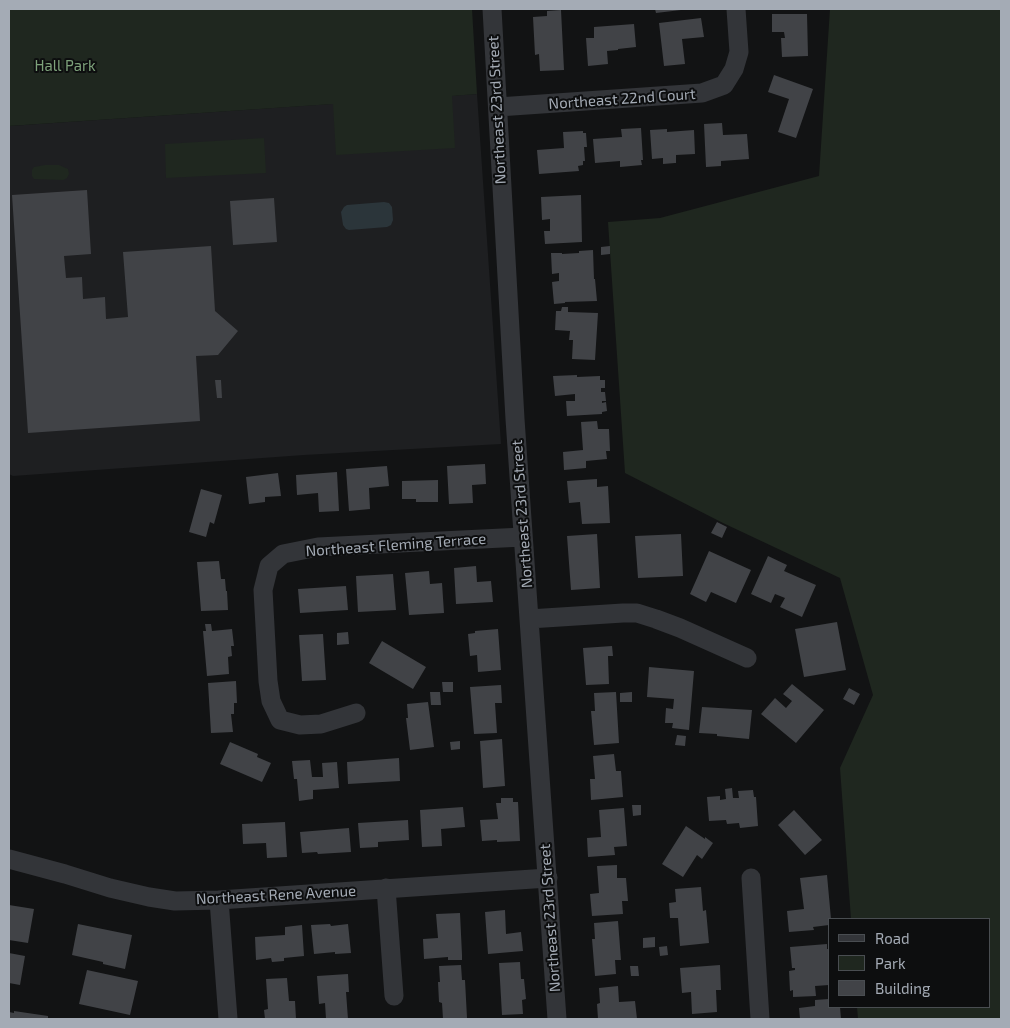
<!DOCTYPE html>
<html>
<head>
<meta charset="utf-8">
<style>
	body { margin:0 }
	#map { position:relative; width:1010px; height:1028px; overflow:hidden; background:#121314; font-family:"Exo 2",sans-serif }
	canvas { display:block }
	.frame { position:absolute; inset:0; border:10px solid #a4abb5; pointer-events:none }
	.legend { position:absolute; left:828px; top:918px; width:162px; height:90px; box-sizing:border-box; background:#0d0e0f; border:1px solid #494d51; margin:0; padding:6px 9px; list-style:none; font-size:15px; color:#a4abb5 }
	.legend li { display:flex; align-items:center; gap:10px; height:25px }
	.legend b { width:25px; border:1px solid #494d51 }
</style>
</head>
<body>
<div id="map">
<canvas width="1010" height="1028"></canvas>
<div class="frame"></div>
<ul class="legend">
<li><b style="height:6px;background:#333539"></b>Road</li>
<li><b style="height:14px;background:#1f271f"></b>Park</li>
<li><b style="height:14px;background:#414347"></b>Building</li>
</ul>
</div>
<script>
const ctx = document.querySelector('canvas').getContext('2d');
ctx.lineJoin = 'round';
function paint(path, color) { ctx.fillStyle = color; ctx.fill(path, 'evenodd'); }
const toPath = rows => new Path2D(rows.map(r => 'M' + r).join(''));
function trace(path, color, width, dash) { ctx.strokeStyle = color; ctx.lineWidth = width; ctx.lineCap = dash ? 'butt' : 'round'; ctx.setLineDash(dash || []); ctx.stroke(path); }
function write(font, color, halo, rows, align = 'center') {
  ctx.font = font + ' "Exo 2",sans-serif'; ctx.lineWidth = 4; ctx.setLineDash([]); ctx.textBaseline = 'middle'; ctx.strokeStyle = halo; ctx.fillStyle = color; for (const [text, x, y, turn = 0] of rows) {
    ctx.save(); ctx.translate(x, y); ctx.rotate((+turn || 0) * Math.PI / 180); ctx.textAlign = isNaN(turn) ? turn : align; if (halo) ctx.strokeText(text, 0, 0); ctx.fillText(text, 0, 0); ctx.restore();
  }
}
const built = toPath([
	[477,94,501,444,304,455,13,476,9,474,9,126]
]);
const green = toPath([
	[9,9,472,9,477,94,452,96,455,148,336,155,333,104,9,126],
	[830,9,1001,9,1001,1019,858,1019,857,1007,989,1007,989,919,851,919,840,768,873,695,840,578,723,523,625,473,608,222,660,218,819,176],
	[264,138,266,173,166,178,165,144],
	[45,165,59,165,68,169,69,174,67,178,63,180,34,179,32,176,32,170,34,167]
]);
const water = toPath([
	[384,202,389,203,392,207,393,220,391,225,387,227,349,230,346,229,343,225,341,212,344,207,347,205]
]);
const building = toPath([
	[655,9,681,9,681,10,656,13],
	[561,10,564,70,540,71,539,54,535,55,533,17,547,16,547,11],
	[772,14,807,14,808,56,782,57,781,38,785,38,784,32,772,32],
	[701,18,704,37,682,39,685,64,664,66,659,23],
	[634,24,636,47,618,49,618,50,607,51,608,64,588,66,586,38,594,38,594,27],
	[774,75,813,89,796,138,778,132,789,99,768,92],
	[722,123,723,135,747,134,749,159,721,161,721,166,706,167,704,124],
	[641,128,643,160,641,160,642,165,620,167,620,161,595,163,593,139,622,137,621,129],
	[667,129,667,132,694,130,695,154,676,155,676,163,675,163,663,164,663,158,652,159,650,130],
	[583,131,583,133,586,133,587,147,584,147,585,161,583,161,583,165,578,166,579,171,539,174,537,150,564,148,563,132],
	[87,190,91,254,64,256,66,278,82,277,83,299,105,297,106,319,128,317,123,252,211,246,215,311,238,331,218,355,196,356,200,421,28,433,12,195],
	[581,195,582,242,545,244,544,231,550,231,550,219,542,220,541,197],
	[274,198,277,242,233,245,230,201],
	[610,246,610,254,601,255,601,247],
	[593,250,594,279,595,279,597,301,565,302,565,303,554,304,552,282,559,281,559,273,552,274,551,253,562,253,562,254,579,253,579,251],
	[562,307,568,307,568,312,598,313,595,360,572,359,573,340,569,340,570,331,555,330,556,311,561,311],
	[577,375,577,377,600,376,600,380,605,380,605,388,601,388,601,392,605,392,606,401,602,401,602,403,606,402,607,411,602,412,602,414,567,416,566,401,575,401,575,394,555,396,553,376],
	[215,380,221,380,222,398,217,398],
	[597,421,598,429,609,429,610,451,606,451,607,459,586,461,586,468,564,470,563,452,583,450,581,422],
	[485,464,486,484,472,485,473,503,449,504,447,466],
	[387,466,389,486,369,488,370,509,349,511,346,469],
	[337,472,339,511,319,512,318,493,297,495,296,475],
	[278,473,281,496,265,497,265,502,249,504,246,477],
	[597,479,597,487,608,486,610,523,582,524,580,502,569,503,567,481],
	[438,480,438,502,416,502,416,499,402,499,402,481],
	[201,489,222,495,214,524,210,522,206,537,189,532],
	[717,522,727,527,722,538,711,533],
	[597,534,600,588,571,590,567,536],
	[681,534,683,576,638,578,635,536],
	[709,551,751,570,736,603,711,592,706,602,690,594],
	[768,556,787,565,784,571,816,585,802,617,780,607,785,598,775,594,771,603,751,594],
	[219,561,221,579,225,579,226,591,227,591,228,610,201,611,197,562],
	[476,566,477,582,491,581,493,602,456,604,454,568],
	[429,571,430,584,442,583,444,613,409,615,405,573],
	[393,574,396,610,358,612,356,576],
	[346,586,348,610,300,613,298,589],
	[837,622,846,670,804,677,795,629],
	[205,624,211,624,212,631,232,629,234,646,231,646,232,656,228,657,229,674,207,676,203,631,206,631],
	[498,629,501,670,478,672,477,655,470,656,468,634,475,633,475,631],
	[348,632,349,644,337,645,337,633],
	[323,634,326,680,302,681,299,635],
	[382,641,426,667,413,689,369,663],
	[612,646,613,656,608,656,609,684,586,685,583,648],
	[649,667,694,671,689,730,672,728,673,723,665,723,666,708,673,709,674,699,647,697],
	[236,681,237,703,234,703,234,714,231,714,233,732,211,733,208,683],
	[442,682,453,682,453,692,443,692],
	[792,684,824,710,796,743,761,714,775,698,786,708,792,701,783,694],
	[501,685,502,703,495,703,497,733,474,734,470,687],
	[849,688,860,694,854,705,843,699],
	[430,692,440,692,441,705,431,705],
	[616,692,619,743,594,745,591,711,595,711,594,693],
	[632,692,632,702,620,702,620,693],
	[428,702,434,747,410,750,406,718,408,718,407,704],
	[702,707,752,710,749,739,717,736,717,734,699,733],
	[677,735,686,736,685,746,675,745],
	[502,739,505,786,483,788,480,741],
	[460,741,460,749,451,750,450,742],
	[230,742,258,754,257,757,271,763,262,782,220,764],
	[614,754,616,771,621,771,623,797,591,800,590,779,595,779,593,756],
	[399,758,400,781,348,784,347,762],
	[310,760,312,777,323,777,322,763,337,762,339,788,313,790,313,799,299,801,297,779,294,779,292,761],
	[732,788,733,798,739,798,738,791,753,790,754,797,756,797,758,826,740,828,739,823,727,824,726,820,709,821,707,797,720,796,720,800,726,799,725,789],
	[501,798,513,798,513,802,518,802,520,841,497,842,497,840,482,841,480,820,498,819,496,803,501,803],
	[632,805,641,805,641,815,633,816],
	[463,807,465,827,441,829,442,846,422,847,420,810],
	[624,808,627,846,614,847,615,855,588,857,587,838,601,837,599,810],
	[794,810,822,840,805,855,778,825],
	[408,820,409,840,378,842,378,847,360,848,358,823],
	[285,822,287,857,267,858,266,843,243,844,242,824],
	[686,826,705,839,705,837,713,843,702,859,697,855,683,877,662,864],
	[349,828,351,852,318,854,317,852,302,853,300,832],
	[617,865,617,878,626,878,628,901,622,901,623,914,592,916,590,894,599,893,597,866],
	[827,875,831,919,829,919,829,925,813,927,814,930,789,932,787,911,804,909,800,878],
	[701,887,703,911,706,910,709,943,680,946,678,918,670,918,669,903,676,902,675,889],
	[9,905,34,909,28,943,9,940],
	[505,910,506,934,521,932,523,951,488,954,485,912],
	[460,913,462,955,462,960,448,960,448,957,424,959,423,939,438,938,436,914],
	[618,921,621,960,615,960,616,974,595,976,592,939,595,939,594,923],
	[78,924,132,935,125,969,103,964,103,962,72,955],
	[330,924,331,926,348,924,351,953,335,954,335,952,314,954,311,925],
	[302,925,304,956,284,958,284,961,272,962,271,958,256,960,255,937,285,935,285,927],
	[655,937,655,947,643,948,643,938],
	[827,944,827,949,829,949,829,985,815,986,816,996,793,997,793,990,790,991,789,971,795,970,795,968,792,968,790,947],
	[667,946,668,955,660,956,659,947],
	[9,953,25,956,20,985,9,983],
	[520,962,521,979,524,979,526,999,522,1000,523,1014,502,1015,499,963],
	[461,965,462,980,465,980,467,1018,443,1019,442,1003,439,1002,438,982,440,982,439,966],
	[720,965,721,990,716,990,717,1012,692,1014,691,992,682,993,680,968],
	[630,966,638,966,639,976,631,976],
	[87,970,138,981,130,1015,79,1004],
	[348,974,349,992,346,992,348,1019,326,1019,325,1003,319,1004,317,976],
	[287,978,289,1001,295,1001,296,1019,265,1019,264,1010,268,1009,266,979],
	[618,986,619,1002,635,1001,637,1019,598,1019,597,1004,600,1003,599,988],
	[829,999,829,1007,840,1007,841,1019,800,1019,799,1008,815,1006,815,1000],
	[14,1011,48,1016,48,1019,9,1019,9,1012,14,1013]
]);
const minor = toPath([
	[492,9,515,419,557,1019],
	[498,107,702,93,724,85,734,69,739,52,736,9],
	[529,619,623,613,637,613,656,619,680,628,747,658],
	[356,713,321,724,300,725,280,720,271,701,268,681,263,590,269,566,283,554,318,547,523,537],
	[9,859,65,874,110,888,149,897,175,901,219,900,548,878],
	[751,878,760,1019],
	[386,888,394,996],
	[219,900,228,1019]
]);
const parkNames = [
	["Hall Park",65,66]
];
const streetNames = [
	["Northeast 22nd Court",622,99,-4],
	["Northeast 23rd Street",497,110,-93],
	["Northeast 23rd Street",522,514,-94],
	["Northeast Fleming Terrace",396,545,-4],
	["Northeast Rene Avenue",276,895,-3],
	["Northeast 23rd Street",550,918,-94]
];
paint(built, '#1e1f21');
paint(green, '#1f271f');
paint(water, '#2b353a');
paint(building, '#414347');
trace(minor, '#333539', 19);
write('15px', '#7da17a', '#0d0e0f', parkNames);
write('15px', '#a4abb5', '#0d0e0f', streetNames);
</script>
</body>
</html>
